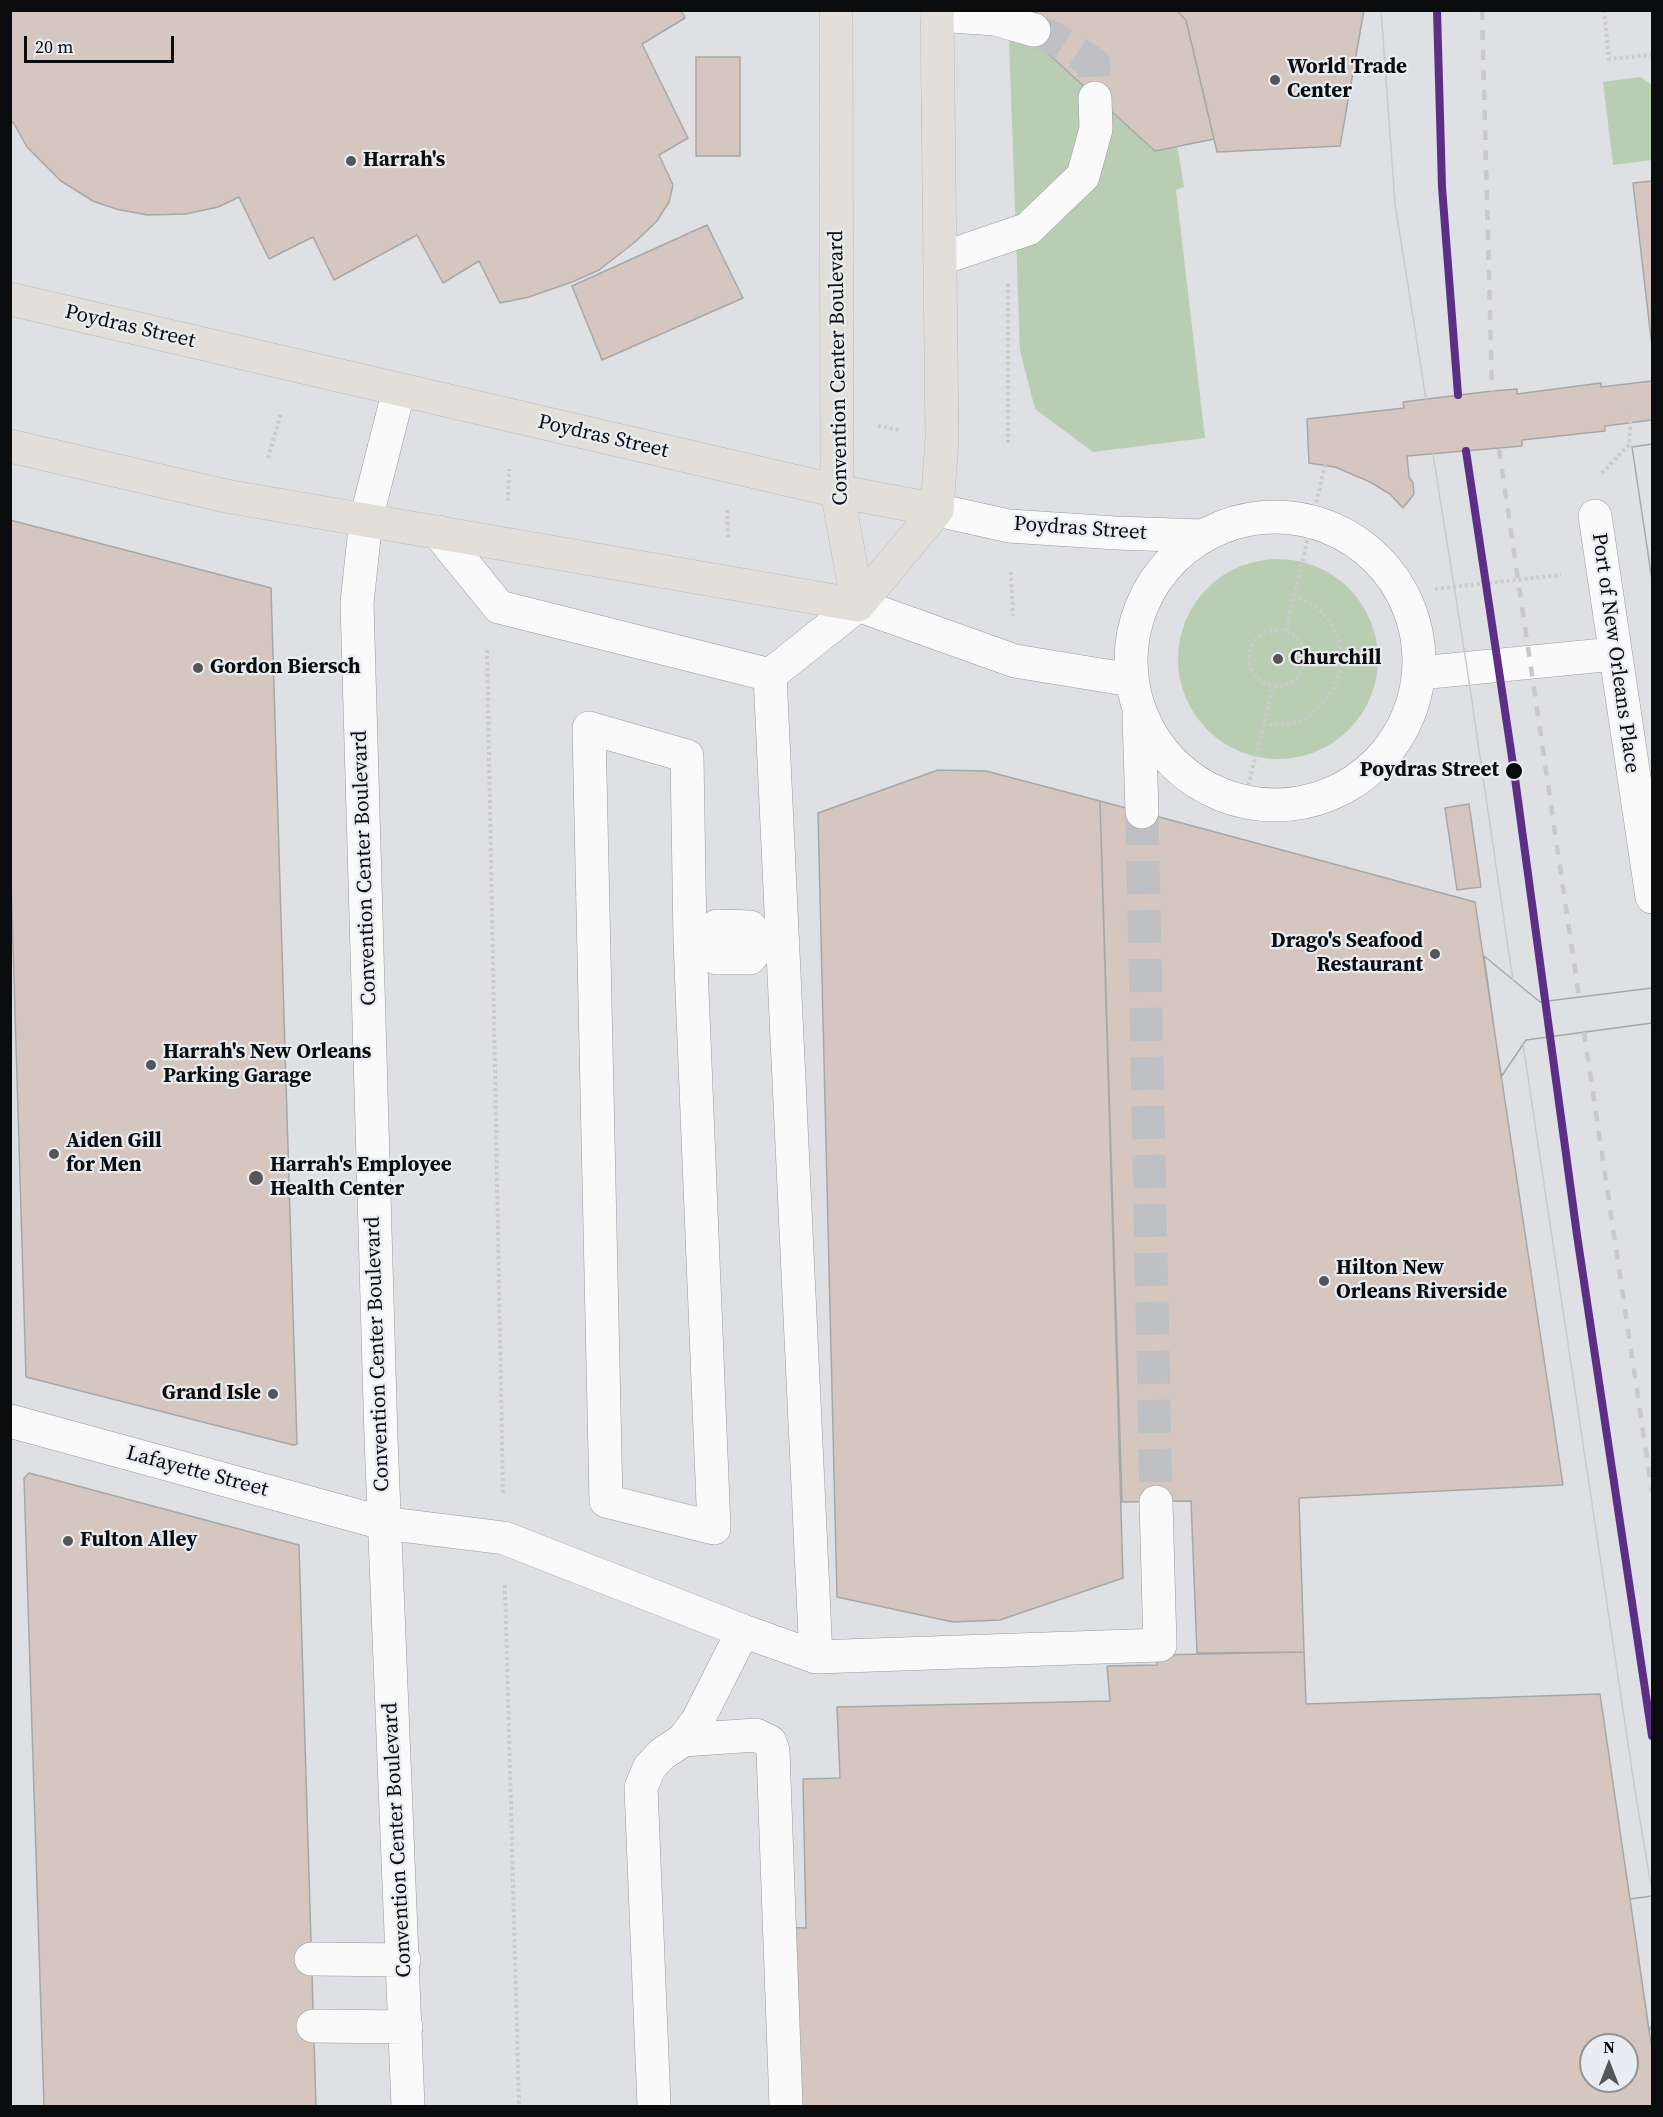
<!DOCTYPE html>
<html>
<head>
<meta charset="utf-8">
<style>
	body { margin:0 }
	#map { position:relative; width:1663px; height:2117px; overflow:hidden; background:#dee0e3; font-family:"Source Serif 4",serif }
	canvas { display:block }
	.frame { position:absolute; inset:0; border:12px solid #0b0c0e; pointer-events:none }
	.north { position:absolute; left:1579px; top:2033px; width:60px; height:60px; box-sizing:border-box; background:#e9edf2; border:2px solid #909397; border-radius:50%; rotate:0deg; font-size:16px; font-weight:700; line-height:24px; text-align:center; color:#0b0c0e }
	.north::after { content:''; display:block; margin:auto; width:21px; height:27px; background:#555659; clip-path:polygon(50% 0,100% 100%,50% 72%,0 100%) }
	.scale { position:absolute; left:24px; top:36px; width:150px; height:27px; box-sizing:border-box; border:3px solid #0b0c0e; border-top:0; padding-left:8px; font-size:18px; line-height:21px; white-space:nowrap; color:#0b0c0e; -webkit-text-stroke:4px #e9edf2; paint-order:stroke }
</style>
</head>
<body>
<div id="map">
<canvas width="1663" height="2117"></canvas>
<div class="frame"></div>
<div class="north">N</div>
<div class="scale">20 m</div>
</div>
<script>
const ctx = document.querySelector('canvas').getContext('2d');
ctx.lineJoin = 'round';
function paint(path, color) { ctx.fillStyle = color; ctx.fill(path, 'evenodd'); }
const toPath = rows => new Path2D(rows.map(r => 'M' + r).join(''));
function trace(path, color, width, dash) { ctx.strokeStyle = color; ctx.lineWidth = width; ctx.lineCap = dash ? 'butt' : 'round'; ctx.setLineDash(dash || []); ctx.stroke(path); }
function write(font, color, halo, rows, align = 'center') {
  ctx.font = font + ' "Source Serif 4",serif'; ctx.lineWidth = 4.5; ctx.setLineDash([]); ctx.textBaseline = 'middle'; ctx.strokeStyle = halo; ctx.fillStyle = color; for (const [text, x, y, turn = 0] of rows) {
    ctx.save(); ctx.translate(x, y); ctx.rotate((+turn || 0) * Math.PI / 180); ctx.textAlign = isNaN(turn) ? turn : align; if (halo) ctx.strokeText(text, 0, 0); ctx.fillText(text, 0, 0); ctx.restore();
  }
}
const green = toPath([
	[1008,11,1047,11,1157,23,1184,187,1176,190,1205,438,1093,452,1035,409,1020,350],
	[1640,77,1652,85,1652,160,1613,165,1603,82],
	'1178 659a100 100 0 1 1 200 0a100 100 0 1 1-200 0Z'
]);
const building = toPath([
	[10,10,681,10,685,18,642,44,688,138,659,155,673,185,669,202,657,221,635,242,599,270,572,282,529,297,500,303,479,261,443,283,417,235,334,280,313,237,269,259,239,197,218,207,186,214,147,215,116,209,93,201,61,181,27,147,13,122,10,123,10,10],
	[1036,10,1176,10,1186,20,1214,139,1155,151,1032,39,1036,10],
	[1176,10,1364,10,1340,146,1217,152,1186,20,1176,10],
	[696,57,740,57,740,156,696,156,696,57],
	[1652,181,1652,347,1633,183,1652,181],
	[707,225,743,298,602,360,572,286,707,225],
	[1652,381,1652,420,1605,426,1605,431,1522,440,1522,446,1407,456,1409,477,1413,483,1414,494,1403,508,1390,494,1370,482,1335,467,1309,463,1307,419,1404,408,1403,402,1492,391,1517,389,1517,394,1601,383,1601,387,1652,381],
	[1652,444,1652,580,1632,447,1652,444],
	[1652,444,1652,580,1632,447,1652,444],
	[10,520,271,588,297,1444,293,1445,26,1377,10,847,10,520],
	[938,770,986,771,1100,801,1123,1578,1000,1620,953,1622,837,1597,818,813,938,770],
	[1100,801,1475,902,1563,1485,1299,1498,1304,1652,1197,1653,1191,1501,1122,1502,1100,801],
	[1469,804,1481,887,1457,890,1445,808,1469,804],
	[1484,956,1540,1002,1652,988,1652,1023,1526,1040,1501,1077,1484,956],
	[1484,956,1540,1002,1652,988,1652,1023,1526,1040,1501,1077,1484,956],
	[29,1473,299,1545,316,2106,44,2106,24,1478,29,1473],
	[1304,1652,1306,1704,1600,1694,1652,2050,1652,2106,793,2106,785,1927,806,1928,803,1779,840,1778,837,1707,1110,1701,1107,1666,1157,1665,1157,1655,1304,1652],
	[1591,2045,1627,2045,1627,2081,1591,2081,1591,2045],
	[1652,1896,1652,2025,1649,2031,1630,1899,1652,1896],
	[1652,1896,1652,2025,1649,2031,1630,1899,1652,1896]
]);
const minorTunnel = toPath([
	[1034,30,1055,39,1094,64,1095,98],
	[1142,812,1156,1502]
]);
const path = toPath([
	[1604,10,1609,59,1652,55],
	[878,426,900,430],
	[1008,443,1008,282],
	[268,458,281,412],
	[1602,473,1629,445,1632,400],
	[508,501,509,469],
	[727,510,728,538],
	[1011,572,1013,616],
	[1435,589,1561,575],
	'1249 658a28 28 0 1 1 56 0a28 28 0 1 1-56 0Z',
	[1286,631,1325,465],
	[487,650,503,1494],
	[1263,725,1283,725,1304,720,1321,705,1336,685,1341,663,1339,641,1329,620,1315,606,1295,596],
	[1244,803,1273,686],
	[505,1585,519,2106]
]);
const minor = toPath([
	[937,15,995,19,1034,30],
	[940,259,1028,229,1083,176,1096,129,1095,98],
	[399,390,366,519,357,603,381,1438,408,2106],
	[937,510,1009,526,1116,533,1202,536],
	[1595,516,1652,897],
	'1131 661a144 144 0 1 1 288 0a144 144 0 1 1-288 0Z',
	[438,532,499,607,770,675],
	[1420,673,1614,654],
	[770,675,816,1657],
	[770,675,858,605,1015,661,1131,680],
	[1139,716,1142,812],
	[589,728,687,756,690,941,714,1528,606,1501,589,728],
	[705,941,717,926,750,927,763,941,783,942],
	[705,941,717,958,750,958,763,941],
	[10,1421,383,1523,504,1538,743,1631,816,1657,1160,1645,1156,1502],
	[683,1740,756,1735,770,1742,773,1751,786,2106],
	[311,1959,404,1960],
	[313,2026,406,2027],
	[654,2106,641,1788,649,1768,662,1754,683,1740,698,1720,743,1631]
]);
const major = toPath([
	[836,10,837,491,858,605],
	[10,299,837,491,937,510],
	[10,446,226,496,858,605],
	[858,605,937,510,942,438,937,10]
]);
const tram = toPath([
	[1381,10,1395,204,1426,399],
	[1433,454,1467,668,1513,981],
	[1523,1044,1637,1803,1652,1891]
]);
const rail = toPath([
	[1482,10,1492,391],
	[1499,449,1579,997],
	[1584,1032,1652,1492]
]);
const tram1 = toPath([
	[1437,10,1442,187,1458,395],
	[1466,451,1514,771,1577,1235,1652,1736]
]);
const markers = [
	[1275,80,6,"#555659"],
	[351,161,6,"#555659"],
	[1278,659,6,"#555659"],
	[198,668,6,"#555659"],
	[1514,771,9,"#0b0c0e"],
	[1435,954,6,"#555659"],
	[151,1065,6,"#555659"],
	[54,1154,6,"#555659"],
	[256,1178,8,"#555659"],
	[1324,1281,6,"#555659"],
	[273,1394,6,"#555659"],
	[68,1541,6,"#555659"]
];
const poiNames = [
	["World Trade",1287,68],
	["Center",1287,92],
	["Harrah's",363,161],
	["Churchill",1290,659],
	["Gordon Biersch",210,668],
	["Drago's Seafood",1423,942,"right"],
	["Restaurant",1423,966,"right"],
	["Harrah's New Orleans",163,1053],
	["Parking Garage",163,1077],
	["Aiden Gill",66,1142],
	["for Men",66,1166],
	["Harrah's Employee",270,1166],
	["Health Center",270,1190],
	["Hilton New",1336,1269],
	["Orleans Riverside",1336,1293],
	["Grand Isle",261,1394,"right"],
	["Fulton Alley",80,1541]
];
const streetNames = [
	["Poydras Street",130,327,13],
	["Convention Center Boulevard",839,368,-91],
	["Poydras Street",603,437,13],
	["Poydras Street",1080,529,4],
	["Port of New Orleans Place",1615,653,82],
	["Convention Center Boulevard",365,868,-92],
	["Convention Center Boulevard",378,1354,-92],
	["Lafayette Street",197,1472,15],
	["Convention Center Boulevard",398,1840,-93]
];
const stopNames = [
	["Poydras Street",1499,771]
];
paint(green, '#b9cdb3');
paint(building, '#d5c6c0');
trace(building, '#a7a7a8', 1.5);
trace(minorTunnel, '#bec0c3', 33, [33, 16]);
trace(minor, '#98999b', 34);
trace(major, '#b9babb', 34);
trace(path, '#cacaca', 4, [3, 3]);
trace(minor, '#fafafb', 33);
trace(major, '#e2dfda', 33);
trace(tram, '#c9c9ca', 1.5);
trace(rail, '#c9c9ca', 4.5, [10, 10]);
trace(tram1, '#5c2e86', 8);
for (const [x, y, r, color] of markers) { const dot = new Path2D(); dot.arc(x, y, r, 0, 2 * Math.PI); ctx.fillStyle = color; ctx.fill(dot); trace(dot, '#e9edf2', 2); }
write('bold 21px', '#0b0c0e', '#e9edf2', poiNames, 'left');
write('21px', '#0b0c0e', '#e9edf2', streetNames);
write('bold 21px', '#0b0c0e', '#e9edf2', stopNames, 'right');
</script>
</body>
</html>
